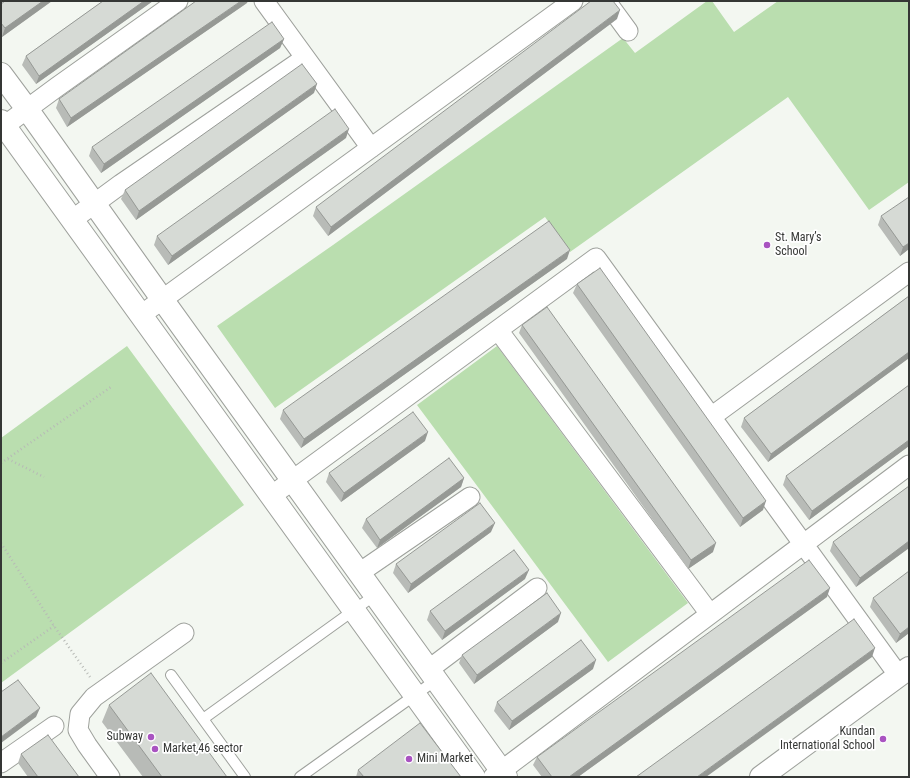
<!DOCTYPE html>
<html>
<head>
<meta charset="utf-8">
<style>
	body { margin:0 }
	#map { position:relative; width:910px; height:778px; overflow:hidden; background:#f3f7f1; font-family:"Roboto Condensed",sans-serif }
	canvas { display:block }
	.frame { position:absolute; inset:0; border:2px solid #353735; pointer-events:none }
</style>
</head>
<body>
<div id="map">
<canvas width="910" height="778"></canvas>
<div class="frame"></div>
</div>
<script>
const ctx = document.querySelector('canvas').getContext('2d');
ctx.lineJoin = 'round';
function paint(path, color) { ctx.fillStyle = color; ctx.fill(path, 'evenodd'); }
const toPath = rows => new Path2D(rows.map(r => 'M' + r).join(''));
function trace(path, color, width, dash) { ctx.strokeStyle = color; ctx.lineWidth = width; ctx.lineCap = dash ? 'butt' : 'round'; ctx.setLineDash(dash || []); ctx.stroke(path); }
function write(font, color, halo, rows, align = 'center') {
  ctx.font = font + ' "Roboto Condensed",sans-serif'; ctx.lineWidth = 3.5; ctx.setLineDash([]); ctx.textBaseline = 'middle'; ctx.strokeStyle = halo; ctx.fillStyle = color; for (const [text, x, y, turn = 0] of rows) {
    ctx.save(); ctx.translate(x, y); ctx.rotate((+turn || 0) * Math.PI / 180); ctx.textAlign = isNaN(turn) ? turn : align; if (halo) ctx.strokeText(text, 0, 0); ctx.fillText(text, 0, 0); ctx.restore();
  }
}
const green = toPath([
	[707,1,712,1,734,32,778,1,909,1,909,182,869,210,788,97,570,252,545,217,275,408,217,326,333,245,623,38,635,53],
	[127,346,244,505,1,683,1,438],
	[497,346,688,603,608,662,417,405]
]);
const path = toPath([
	[8,459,44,477],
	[1,463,111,387],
	[1,543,54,626,90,677],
	[1,663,54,626]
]);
const lane = toPath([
	[171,675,245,777],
	[203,719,375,595],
	[300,777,436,680]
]);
const street = toPath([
	[264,1,371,148],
	[606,1,628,31],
	[4,126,57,87,178,1],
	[72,220,121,184,305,58],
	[141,315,573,1],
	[498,330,710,614],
	[711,417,909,272],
	[271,496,596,258,899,676],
	[359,573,470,497],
	[428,670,537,588],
	[1,763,54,726],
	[110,777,87,745,78,730,80,714,94,697,184,633],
	[493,777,909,465]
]);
const secondary = toPath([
	[1,74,27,109,162,299,506,777],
	[1,121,474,777],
	[761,777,909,668]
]);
const wall = toPath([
	[5,1,52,1,2,37,1,36,1,4],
	[103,1,153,1,36,84,22,65,26,56],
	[247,3,67,127,56,108,59,99],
	[617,19,328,236,313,216,316,207],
	[284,39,280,48,101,173,89,156,92,147],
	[314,93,136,220,121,199,125,190],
	[346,138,168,265,154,245,157,236],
	[881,216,909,249,900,256,878,225],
	[567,259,301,448,280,419,283,410],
	[577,284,763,510,740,527,573,293],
	[909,296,909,358,768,462,741,427,744,418],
	[522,325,713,552,688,569,519,333],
	[909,385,909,446,809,520,783,485,786,476],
	[425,441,341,502,326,482,329,473],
	[464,478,461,487,377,548,362,528,366,519],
	[909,486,909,548,856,587,830,551,833,542],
	[491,532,408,593,393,573,396,564],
	[525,579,442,640,427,620,430,611],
	[827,597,578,777,542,777,533,765,537,757],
	[873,598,909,633,896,643,870,607],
	[558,622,474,684,459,663,462,655],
	[593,669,509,730,494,711,497,702],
	[109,705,227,777,143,777,102,722],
	[21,754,79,777,28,777,18,763],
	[358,770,461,777,356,777]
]);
const shadedWall = toPath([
	[43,1,52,1,2,37,5,28],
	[144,1,153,1,36,84,39,76],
	[241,1,248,1,247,3,67,127,71,118],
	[620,10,617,19,328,236,331,227],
	[284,39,280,48,101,173,104,164],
	[317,84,314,93,136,220,139,211],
	[349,129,346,138,168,265,172,256],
	[909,243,909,249,900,256,903,247],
	[570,250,567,259,301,448,304,439],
	[909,352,909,358,768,462,771,454],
	[428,432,425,441,341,502,344,493],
	[909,440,909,446,809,520,812,511],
	[464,478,461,487,377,548,380,540],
	[766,501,763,510,740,527,743,518],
	[495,523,491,532,408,593,411,584],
	[909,541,909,548,856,587,860,578],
	[716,543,713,552,688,569,691,560],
	[529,570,525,579,442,640,445,631],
	[830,588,827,597,578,777,569,777],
	[561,613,558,622,474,684,477,675],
	[909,627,909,633,896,643,900,634],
	[875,648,872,657,706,777,697,777],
	[596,660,593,669,509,730,512,721],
	[40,708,36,717,1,743,1,737]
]);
const building = toPath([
	[5,1,43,1,5,28,1,23,1,4,5,1],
	[103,1,144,1,39,76,26,56,103,1],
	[196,1,241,1,71,118,59,99,196,1],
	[591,1,613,1,620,10,331,227,316,207,591,1],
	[272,22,284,39,104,164,92,147,272,22],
	[302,64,317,84,139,211,125,190,302,64],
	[335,109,349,129,172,256,157,236,335,109],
	[909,197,909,243,903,247,881,216,909,197],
	[549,221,570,250,304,439,283,410,549,221],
	[600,268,766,501,743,518,577,284,600,268],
	[909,296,909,352,771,454,744,418,909,296],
	[547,307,716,543,691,560,522,325,547,307],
	[909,385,909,440,812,511,786,476,909,385],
	[413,412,428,432,344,493,329,473,413,412],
	[449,458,464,478,380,540,366,519,449,458],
	[909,486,909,541,860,578,833,542,909,486],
	[480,503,495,523,411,584,396,564,480,503],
	[514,550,529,570,445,631,430,611,514,550],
	[809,560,830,588,569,777,552,777,537,757,809,560],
	[909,571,909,627,900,634,873,598,909,571],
	[547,593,561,613,477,675,462,655,547,593],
	[854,619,875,648,697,777,636,777,854,619],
	[581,640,596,660,512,721,497,702,581,640],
	[151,673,227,777,162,777,109,705,151,673],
	[18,680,40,708,1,737,1,692,18,680],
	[420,723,461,777,364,777,358,770,420,723],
	[48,735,79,777,38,777,21,754,48,735]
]);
const markers = [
	[767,245,4,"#a953c1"],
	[151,737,4,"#a953c1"],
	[883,739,4,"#a953c1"],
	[155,749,4,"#a953c1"],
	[409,759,4,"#a953c1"]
];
const poiNames = [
	["St. Mary’s",775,238],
	["School",775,252],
	["Kundan",875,732,"right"],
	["International School",875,746,"right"],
	["Subway",143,737,"right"],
	["Market,46 sector",163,749],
	["Mini Market",417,759]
];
paint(green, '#badeaf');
trace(lane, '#9ea19c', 12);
trace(street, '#9ea19c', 21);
trace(secondary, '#9ea19c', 24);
trace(path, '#b7bab6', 2.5, [1, 3]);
trace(lane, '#fff', 10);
trace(street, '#fff', 19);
trace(secondary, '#fff', 22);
paint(wall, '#b8bbb7');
paint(shadedWall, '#969995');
paint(building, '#d6dad5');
trace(building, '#969995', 1);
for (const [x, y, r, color] of markers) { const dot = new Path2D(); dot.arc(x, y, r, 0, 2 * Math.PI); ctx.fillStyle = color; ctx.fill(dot); trace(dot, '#fff', 1.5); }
write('12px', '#353735', '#fff', poiNames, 'left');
</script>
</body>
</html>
